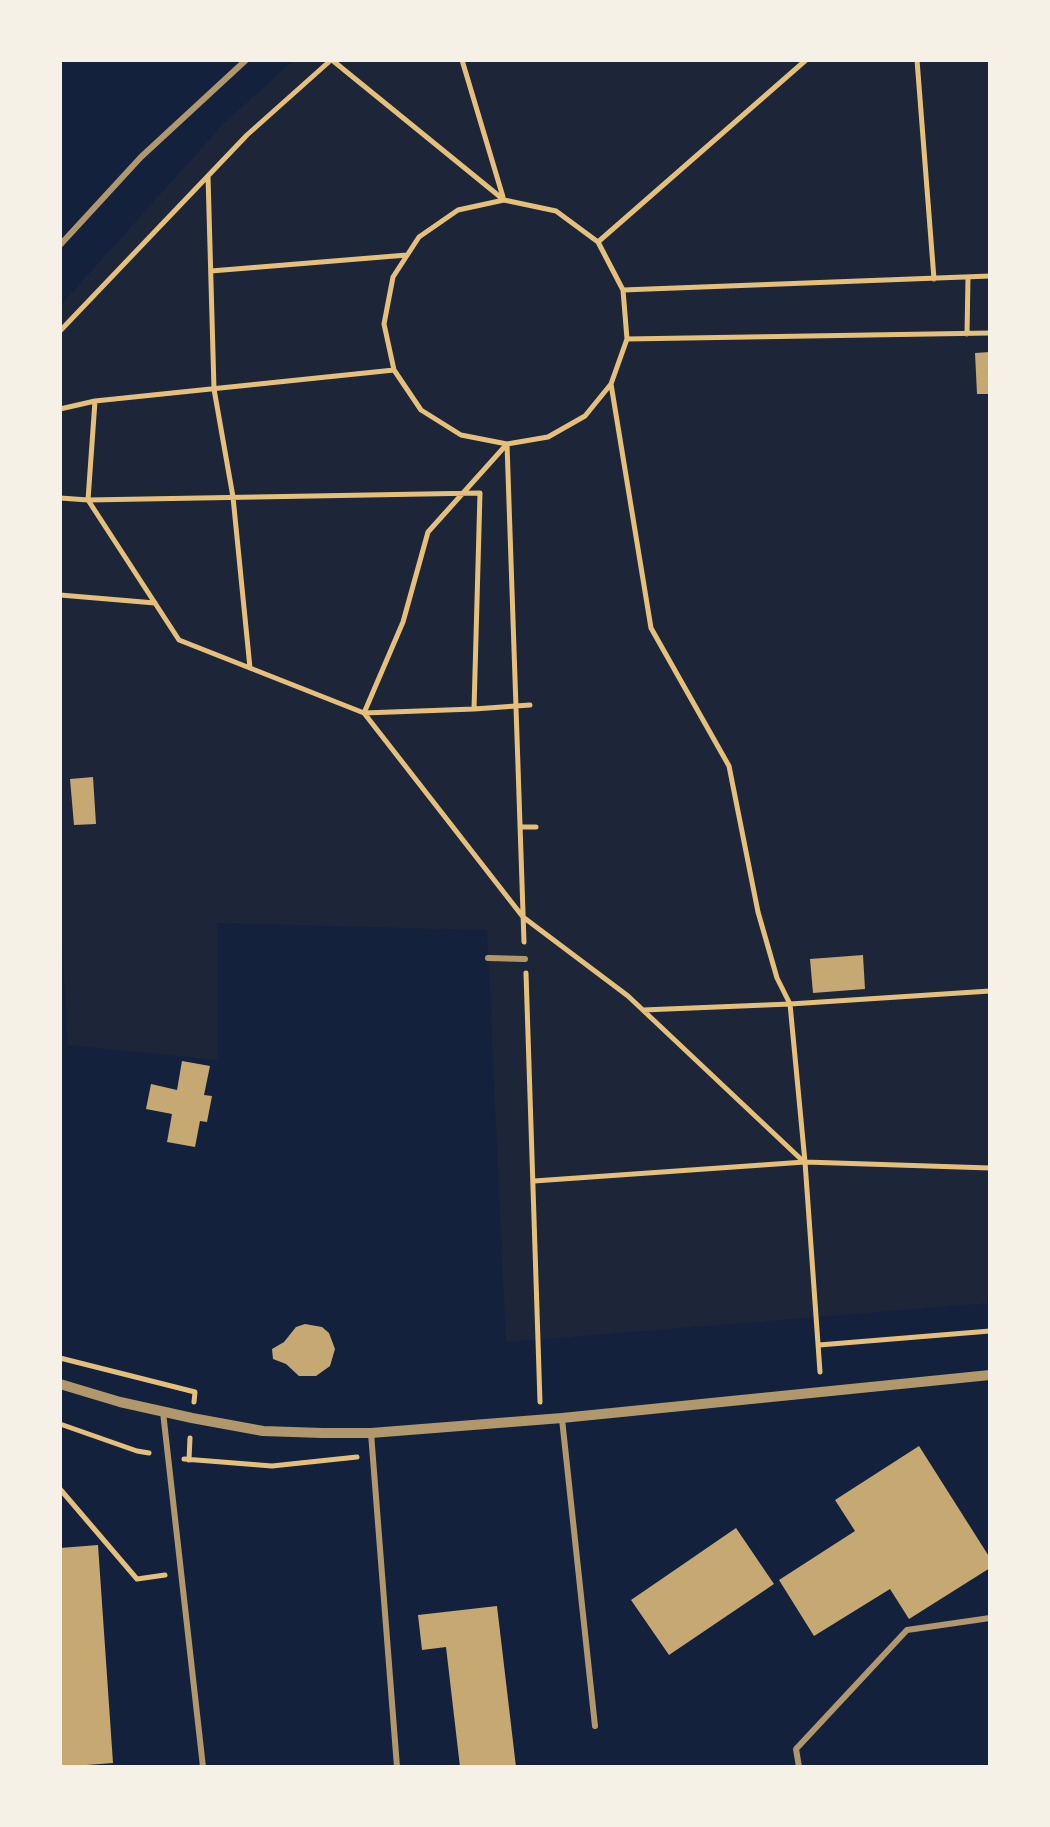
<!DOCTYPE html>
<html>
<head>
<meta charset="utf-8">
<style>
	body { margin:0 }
	#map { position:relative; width:1050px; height:1827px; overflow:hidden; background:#14213d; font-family:"IBM Plex Sans",sans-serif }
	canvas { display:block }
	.frame { position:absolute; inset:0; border:62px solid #f6f1e7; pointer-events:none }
</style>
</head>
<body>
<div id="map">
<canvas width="1050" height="1827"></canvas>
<div class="frame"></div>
</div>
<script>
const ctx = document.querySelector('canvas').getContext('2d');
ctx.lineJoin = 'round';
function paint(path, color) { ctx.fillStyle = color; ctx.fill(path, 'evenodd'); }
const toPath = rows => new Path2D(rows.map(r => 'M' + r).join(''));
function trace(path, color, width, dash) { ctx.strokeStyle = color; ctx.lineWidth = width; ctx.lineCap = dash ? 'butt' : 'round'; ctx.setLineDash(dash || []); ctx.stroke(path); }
const green = toPath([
	[294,60,990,60,990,1303,506,1342,487,930,217,923,217,1060,68,1045,60,906,60,306,223,124]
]);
const building = toPath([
	[990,352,990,394,977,394,975,353],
	[93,777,96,824,74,825,70,779],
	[863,955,865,989,813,993,810,959],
	[182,1061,210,1066,204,1095,212,1096,207,1122,200,1121,195,1147,167,1142,172,1114,146,1109,151,1084,177,1090],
	[305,1324,322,1327,329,1333,335,1349,330,1366,316,1376,299,1376,286,1364,273,1359,272,1349,284,1342,296,1327],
	[919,1446,990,1558,990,1568,909,1619,890,1589,814,1636,779,1580,855,1531,835,1500],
	[736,1528,774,1584,669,1655,631,1600],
	[98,1545,113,1763,60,1767,60,1548],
	[497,1606,516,1767,460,1767,446,1647,422,1650,418,1615]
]);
const path = toPath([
	[332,60,504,200],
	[462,60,503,197],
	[917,60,934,279],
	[208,176,214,389,233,497,250,668],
	[598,242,806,60],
	[211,271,407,255],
	[623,290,990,276],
	[60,331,247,135,331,60],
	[967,334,968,277],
	[627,339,990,333],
	[611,384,651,628,729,766,758,912,777,978,790,1004,805,1162,820,1372],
	[60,409,95,401,394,370],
	[507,444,524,942],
	[60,498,88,500,480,493,474,709,364,713,179,640,88,500,95,401],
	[60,595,155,603],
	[474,709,530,705],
	[364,713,403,622,428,532,507,444,548,437,585,416,611,384,627,339,623,290,598,242,556,211,504,200,458,210,419,237,393,277,384,324,394,370,421,410,461,435,507,444],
	[364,713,523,917,628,996,804,1162],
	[521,827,536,827],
	[526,973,540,1402],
	[643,1010,790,1004,990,991],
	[534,1181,805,1162,990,1168],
	[819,1345,990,1331],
	[60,1358,195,1392,194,1402],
	[60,1424,137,1451,149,1453],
	[184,1459,272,1466,357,1457],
	[189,1460,190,1438],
	[60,1489,137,1579,165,1575]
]);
const service = toPath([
	[60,245,141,157,246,60],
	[488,958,525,959],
	[163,1412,203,1767],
	[562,1419,595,1726],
	[371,1433,397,1767],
	[799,1767,796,1749,907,1630,990,1618]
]);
const minor = toPath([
	[60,1384,120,1402,192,1418,263,1431,322,1433,371,1433,562,1418,990,1375]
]);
paint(green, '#1d2539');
paint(building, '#c6a872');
trace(path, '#e5c07b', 5);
trace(service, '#b1986c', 6);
trace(minor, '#b1986c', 10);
</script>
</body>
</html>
